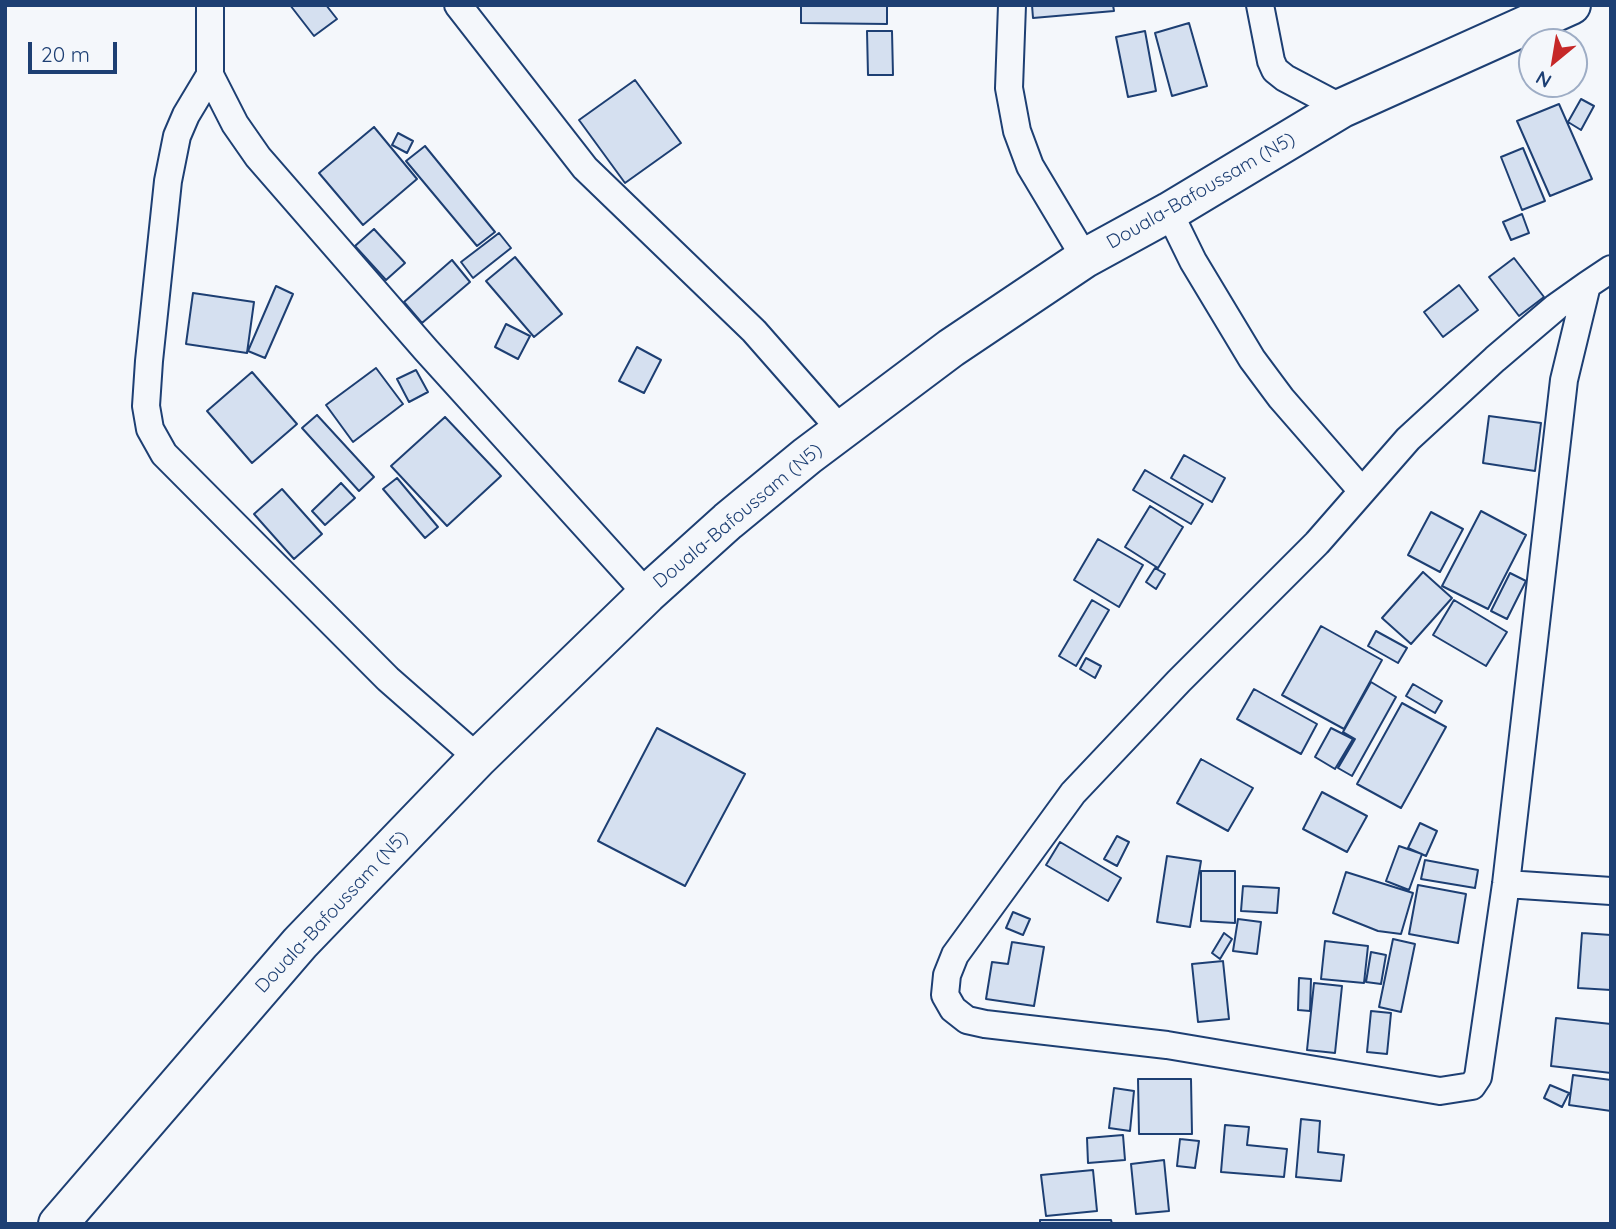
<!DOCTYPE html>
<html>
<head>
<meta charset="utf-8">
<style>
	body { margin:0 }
	#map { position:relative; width:1616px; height:1229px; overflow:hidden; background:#f4f7fb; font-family:Quicksand,sans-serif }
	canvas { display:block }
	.frame { position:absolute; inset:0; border:7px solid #1d3f73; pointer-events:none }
	.north { position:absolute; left:1518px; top:28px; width:70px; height:70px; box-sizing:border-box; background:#f4f7fb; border:2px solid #9eadc5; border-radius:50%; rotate:210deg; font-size:19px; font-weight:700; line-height:28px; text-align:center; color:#1d3f73 }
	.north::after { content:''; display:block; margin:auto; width:24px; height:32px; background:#c62828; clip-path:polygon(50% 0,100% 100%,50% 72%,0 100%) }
	.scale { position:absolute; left:28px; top:42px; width:89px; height:32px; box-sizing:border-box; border:4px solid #1d3f73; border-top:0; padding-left:9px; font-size:21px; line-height:24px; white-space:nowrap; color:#1d3f73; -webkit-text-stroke:5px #f4f7fb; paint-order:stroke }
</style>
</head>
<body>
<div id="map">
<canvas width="1616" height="1229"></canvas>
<div class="frame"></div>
<div class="north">N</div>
<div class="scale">20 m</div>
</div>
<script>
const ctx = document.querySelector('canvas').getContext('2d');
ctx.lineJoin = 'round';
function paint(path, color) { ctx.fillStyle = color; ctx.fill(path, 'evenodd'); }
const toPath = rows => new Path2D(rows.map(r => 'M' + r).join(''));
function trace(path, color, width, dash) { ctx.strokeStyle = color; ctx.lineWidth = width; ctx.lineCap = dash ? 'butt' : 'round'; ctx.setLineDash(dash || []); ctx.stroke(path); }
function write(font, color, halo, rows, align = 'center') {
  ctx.font = font + ' Quicksand,sans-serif'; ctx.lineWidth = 5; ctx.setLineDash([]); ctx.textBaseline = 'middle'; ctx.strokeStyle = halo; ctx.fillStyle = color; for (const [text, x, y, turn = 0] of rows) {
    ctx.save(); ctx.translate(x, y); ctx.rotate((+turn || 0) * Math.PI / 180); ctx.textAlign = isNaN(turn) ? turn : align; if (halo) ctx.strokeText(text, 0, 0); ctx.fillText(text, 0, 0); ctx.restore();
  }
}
const building = toPath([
	[290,5,326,5,337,19,314,36,290,5],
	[801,5,887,5,887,24,801,23,801,5],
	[1032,5,1113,5,1114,11,1033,18,1032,5],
	[1189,23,1207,86,1172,96,1155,33,1189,23],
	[867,31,892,31,893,75,868,75,867,31],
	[1145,31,1156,91,1128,97,1116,37,1145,31],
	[635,80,681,143,625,183,579,120,635,80],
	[1581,99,1594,106,1581,130,1568,122,1581,99],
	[1559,104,1592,179,1550,196,1517,121,1559,104],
	[374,127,417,179,363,225,319,173,374,127],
	[398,133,413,141,407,153,392,145,398,133],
	[425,146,495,232,477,246,406,161,425,146],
	[1523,148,1545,201,1522,210,1501,157,1523,148],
	[1522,214,1529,233,1511,240,1503,222,1522,214],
	[374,229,405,263,386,280,355,246,374,229],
	[499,233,511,248,473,278,461,262,499,233],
	[515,257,562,314,534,337,486,281,515,257],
	[1514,258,1544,297,1519,316,1489,277,1514,258],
	[452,260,470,282,422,323,404,302,452,260],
	[1459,285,1478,310,1443,337,1424,312,1459,285],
	[276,286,293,294,265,358,248,351,276,286],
	[193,293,254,302,247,353,186,344,193,293],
	[506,324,530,336,518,359,495,347,506,324],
	[637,347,661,360,644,393,619,381,637,347],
	[376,368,403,404,353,442,326,405,376,368],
	[416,370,428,392,409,402,397,379,416,370],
	[252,372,297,424,252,463,207,411,252,372],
	[317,415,374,477,359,491,302,428,317,415],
	[1489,416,1541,423,1535,471,1483,463,1489,416],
	[445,417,501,476,447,526,391,466,445,417],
	[1184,455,1225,478,1212,502,1171,478,1184,455],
	[1145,470,1203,504,1191,524,1133,490,1145,470],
	[397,478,438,527,425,538,383,489,397,478],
	[341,483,355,498,325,525,312,511,341,483],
	[282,489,322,534,294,559,254,514,282,489],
	[1150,506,1183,527,1158,568,1125,547,1150,506],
	[1481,511,1526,535,1488,609,1442,586,1481,511],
	[1431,512,1463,529,1440,572,1408,555,1431,512],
	[1098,539,1143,565,1119,607,1074,580,1098,539],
	[1155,568,1165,574,1156,589,1146,582,1155,568],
	[1423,572,1452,598,1411,644,1382,618,1423,572],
	[1510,573,1526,581,1507,619,1491,611,1510,573],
	[1092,600,1109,610,1076,666,1059,656,1092,600],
	[1454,600,1507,632,1486,666,1433,635,1454,600],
	[1321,626,1382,660,1344,729,1282,695,1321,626],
	[1376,631,1407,648,1398,663,1368,646,1376,631],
	[1086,658,1101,666,1095,678,1080,669,1086,658],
	[1371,682,1396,697,1352,776,1338,768,1355,739,1343,732,1371,682],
	[1413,684,1442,701,1435,713,1406,696,1413,684],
	[1254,689,1317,724,1301,754,1237,719,1254,689],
	[1402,703,1446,727,1401,808,1357,784,1402,703],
	[657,728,745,774,685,886,598,841,657,728],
	[1331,728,1353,739,1335,769,1315,757,1331,728],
	[1201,759,1253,788,1228,831,1177,803,1201,759],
	[1322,792,1367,816,1347,852,1303,829,1322,792],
	[1420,823,1437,831,1426,856,1408,848,1420,823],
	[1117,836,1129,842,1117,866,1104,859,1117,836],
	[1060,842,1121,878,1108,901,1046,865,1060,842],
	[1399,846,1422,854,1409,890,1386,881,1399,846],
	[1167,856,1201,861,1190,927,1157,922,1167,856],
	[1425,860,1478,870,1475,888,1421,879,1425,860],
	[1201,871,1235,871,1235,923,1201,921,1201,871],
	[1346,872,1413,893,1401,934,1378,931,1333,913,1346,872],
	[1418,885,1466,894,1458,943,1409,934,1418,885],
	[1243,886,1279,888,1277,913,1241,911,1243,886],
	[1013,912,1030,919,1023,935,1006,928,1013,912],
	[1238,919,1261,922,1257,954,1233,951,1238,919],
	[1224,933,1232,939,1220,959,1212,953,1224,933],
	[1582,933,1611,935,1611,990,1578,988,1582,933],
	[1393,939,1415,944,1401,1012,1379,1007,1393,939],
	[1325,941,1368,946,1364,983,1321,979,1325,941],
	[1012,942,1044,947,1034,1006,986,999,992,962,1008,964,1012,942],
	[1371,952,1386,955,1381,984,1366,982,1371,952],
	[1223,961,1229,1019,1198,1022,1192,964,1223,961],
	[1299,978,1311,979,1310,1011,1298,1010,1299,978],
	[1314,983,1342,986,1335,1053,1307,1050,1314,983],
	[1371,1011,1391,1013,1387,1054,1367,1052,1371,1011],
	[1556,1018,1611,1024,1611,1073,1551,1066,1556,1018],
	[1573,1075,1611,1080,1611,1111,1569,1105,1573,1075],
	[1138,1079,1191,1079,1192,1134,1139,1134,1138,1079],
	[1550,1085,1569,1093,1562,1107,1544,1098,1550,1085],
	[1114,1088,1134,1091,1130,1131,1109,1128,1114,1088],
	[1301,1119,1320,1121,1318,1152,1344,1155,1341,1181,1296,1177,1301,1119],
	[1225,1125,1249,1127,1247,1145,1287,1149,1284,1177,1221,1172,1225,1125],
	[1123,1135,1125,1160,1088,1163,1087,1138,1123,1135],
	[1180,1139,1199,1141,1195,1168,1177,1166,1180,1139],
	[1164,1160,1169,1211,1136,1214,1131,1164,1164,1160],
	[1093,1170,1097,1211,1046,1216,1041,1175,1093,1170],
	[1040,1220,1111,1220,1112,1224,1040,1224,1040,1220]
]);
const minor = toPath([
	[210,5,210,75,235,124,258,157,426,350,647,594],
	[458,5,585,168,754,331,841,430],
	[1012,5,1009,88,1017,131,1030,166,1085,258],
	[1260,5,1271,61,1275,70,1285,78,1342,108],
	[210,75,186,115,177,136,168,181,149,361,146,406,150,429,164,454,388,679,478,758],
	[1169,212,1193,261,1252,359,1281,398,1362,491],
	[1587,285,1564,380,1506,884,1478,1077,1472,1086,1440,1091,1167,1045,985,1024,967,1020,953,1009,945,995,947,975,955,955,1073,793,1179,681,1317,543,1408,439,1495,359,1556,307,1587,285,1611,269],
	[1506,884,1611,891]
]);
const trunk = toPath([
	[58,1224,300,943,478,758,647,594,728,521,807,456,951,348,1085,258,1169,212,1342,108,1571,5]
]);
const streetNames = [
	["Douala-Bafoussam (N5)",1201,191,-30],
	["Douala-Bafoussam (N5)",738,516,-40],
	["Douala-Bafoussam (N5)",332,912,-47]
];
paint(building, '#d5e0f0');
trace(building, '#1d3f73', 2);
trace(minor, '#1d3f73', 30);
trace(trunk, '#1d3f73', 42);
trace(minor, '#f4f7fb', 26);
trace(trunk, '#f4f7fb', 38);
write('19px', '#1d3f73', '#f4f7fb', streetNames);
</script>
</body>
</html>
